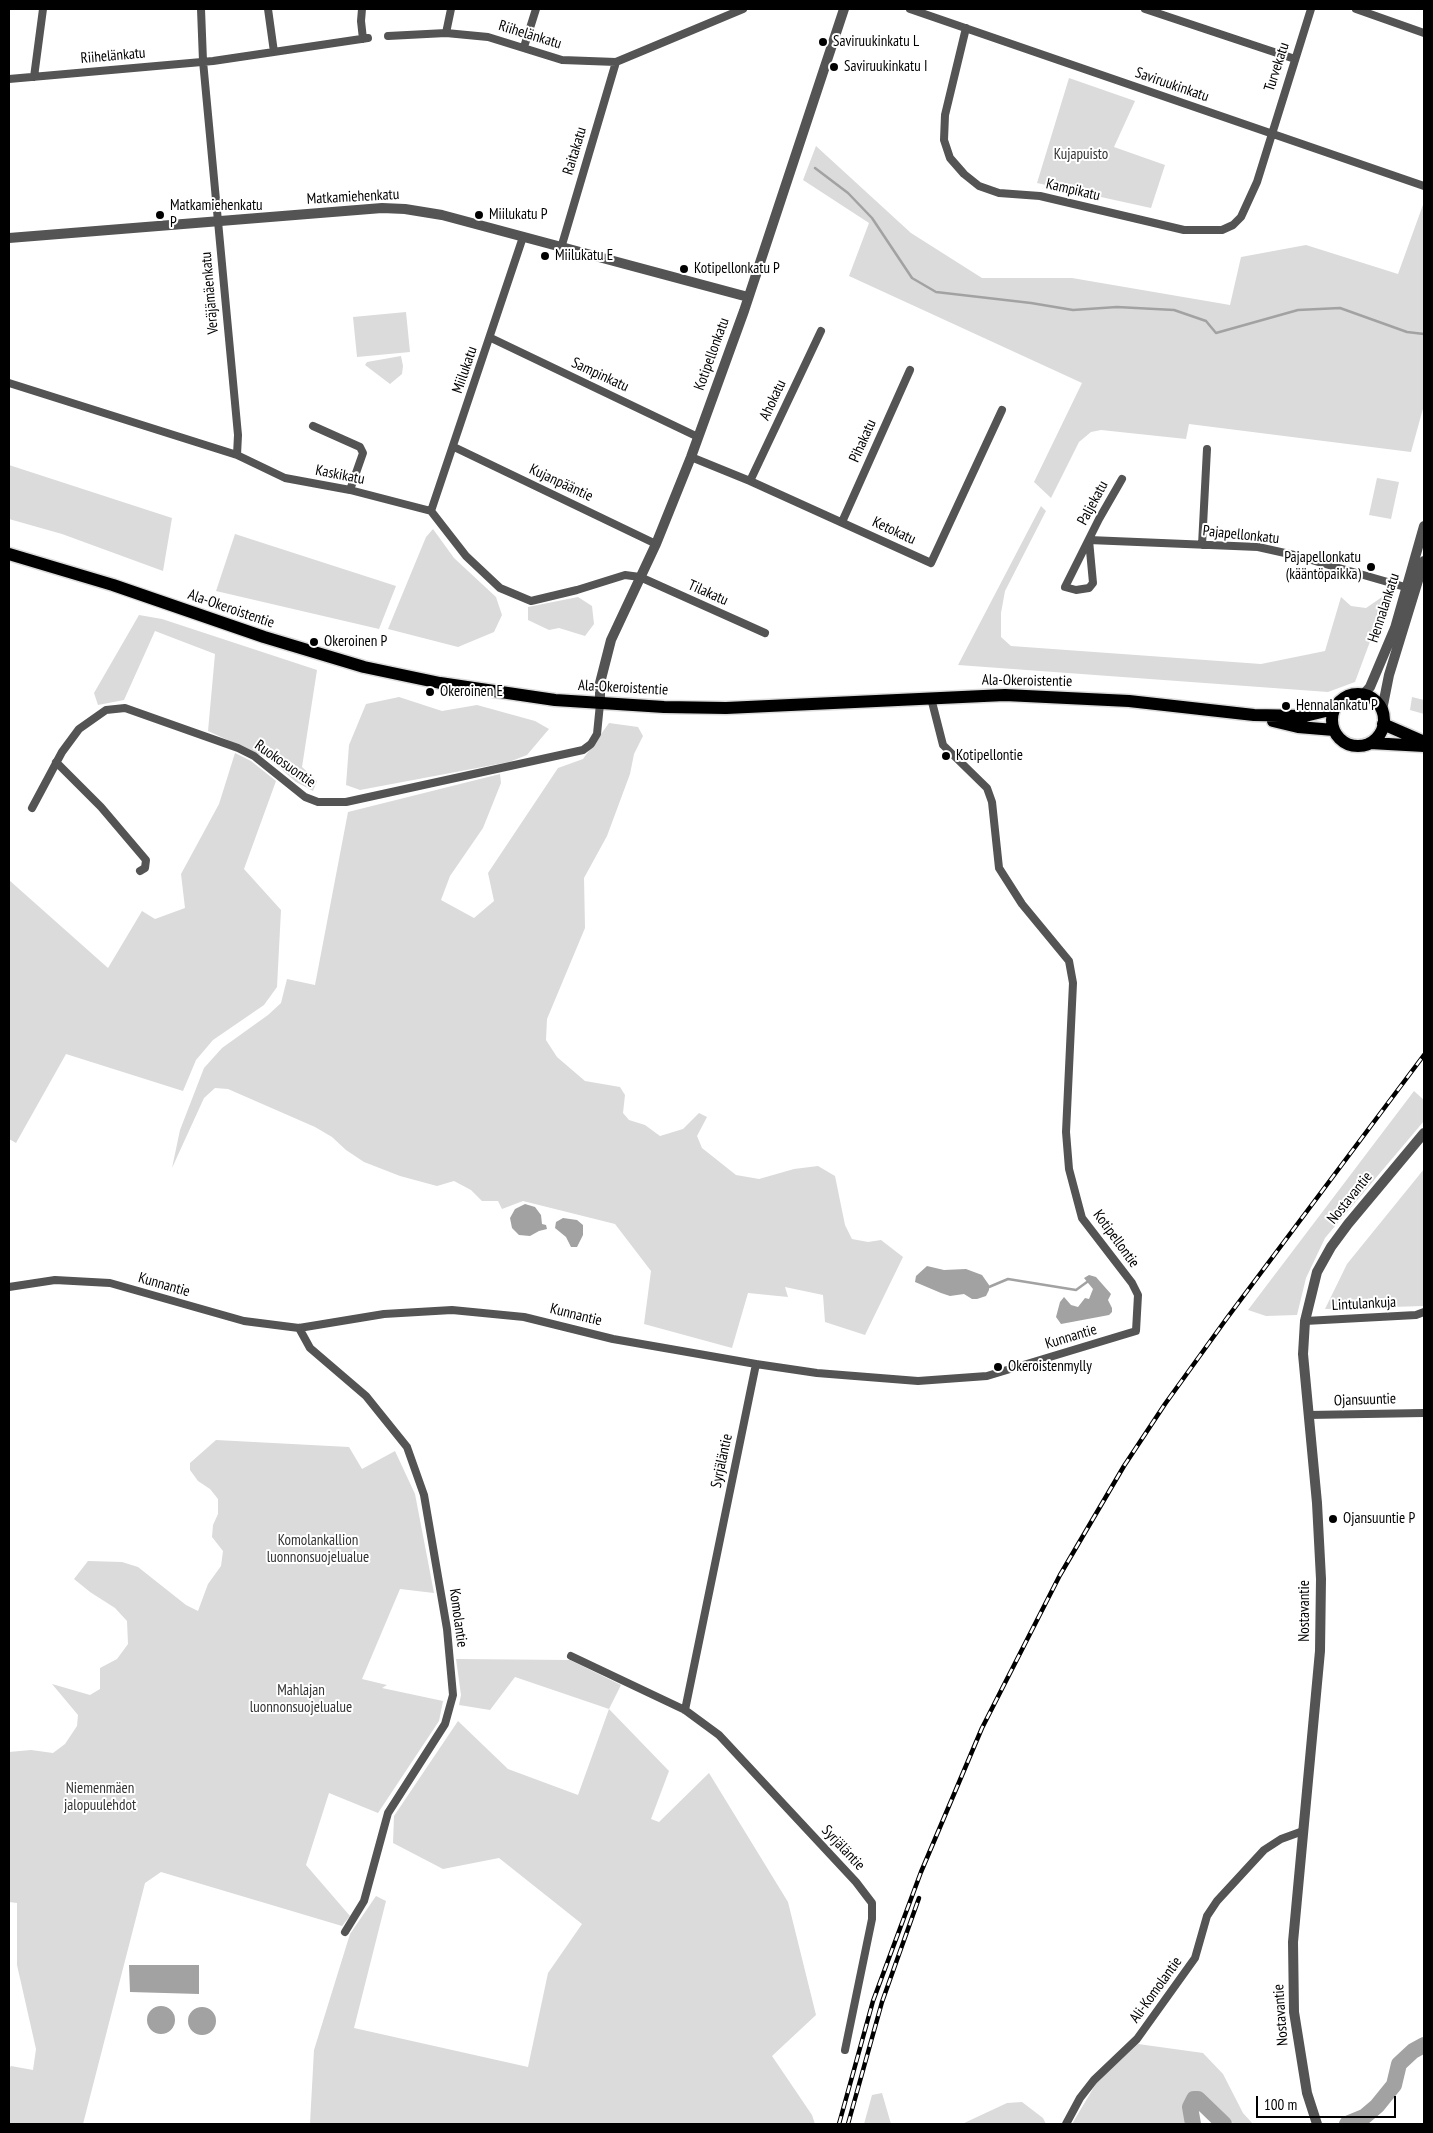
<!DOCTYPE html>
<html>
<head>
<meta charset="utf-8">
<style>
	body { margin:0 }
	#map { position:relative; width:1433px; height:2133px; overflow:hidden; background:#fff; font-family:"PT Sans Narrow",sans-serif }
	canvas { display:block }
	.frame { position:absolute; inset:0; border:10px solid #000; pointer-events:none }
	.scale { position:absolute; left:1256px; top:2096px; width:140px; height:22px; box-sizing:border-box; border:2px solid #000; border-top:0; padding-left:6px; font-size:15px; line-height:18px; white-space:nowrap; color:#000; -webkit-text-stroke:4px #fff; paint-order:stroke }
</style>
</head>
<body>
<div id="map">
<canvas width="1433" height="2133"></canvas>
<div class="frame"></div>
<div class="scale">100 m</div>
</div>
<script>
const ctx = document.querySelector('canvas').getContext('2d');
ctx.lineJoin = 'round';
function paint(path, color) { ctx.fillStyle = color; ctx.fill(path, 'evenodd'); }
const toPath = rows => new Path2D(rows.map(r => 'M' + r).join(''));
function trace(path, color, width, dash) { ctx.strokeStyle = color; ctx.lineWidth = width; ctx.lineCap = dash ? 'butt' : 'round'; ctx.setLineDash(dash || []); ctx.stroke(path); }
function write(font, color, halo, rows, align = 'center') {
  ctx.font = font + ' "PT Sans Narrow",sans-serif'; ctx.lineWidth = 4; ctx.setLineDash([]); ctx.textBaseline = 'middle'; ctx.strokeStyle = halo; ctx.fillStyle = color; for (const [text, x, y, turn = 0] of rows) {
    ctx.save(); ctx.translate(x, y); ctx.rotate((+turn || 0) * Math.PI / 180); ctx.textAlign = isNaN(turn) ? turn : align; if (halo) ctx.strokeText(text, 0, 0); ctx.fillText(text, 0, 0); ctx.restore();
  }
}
const green = toPath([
	[1069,78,1135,101,1114,147,1165,165,1151,208,1037,183],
	[816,146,911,233,982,278,1072,278,1230,305,1241,257,1306,245,1398,274,1424,202,1424,405,1411,452,1189,424,1186,439,1101,430,1091,432,1079,442,1051,498,1034,482,1082,383,849,276,869,223,803,180],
	[406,312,410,352,357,357,353,317],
	[401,356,403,366,402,374,390,384,365,365,367,362],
	[9,465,172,518,163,571,62,534,9,519],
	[1377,478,1399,482,1391,519,1369,515],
	[1041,506,1046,511,1005,591,1001,613,1001,637,1011,646,1261,664,1325,651,1341,597,1351,606,1366,608,1388,593,1355,682,1328,692,958,665],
	[433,529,454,558,496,597,502,615,494,632,458,647,388,629,426,537],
	[235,534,396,586,379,629,216,591],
	[578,597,592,606,594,624,585,636,559,628,549,630,528,620,528,607],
	[139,615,162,619,317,670,302,767,317,781,313,791,296,782,271,760,208,731,215,654,155,631,124,700,98,705,94,693],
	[399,697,442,711,477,705,535,721,549,729,527,755,509,762,360,790,346,785,349,745,366,704],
	[1412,697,1424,700,1424,714,1410,710],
	[609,723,638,727,643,736,634,754,630,774,607,836,584,878,585,928,547,1019,546,1040,557,1057,585,1081,620,1087,625,1095,623,1113,629,1120,645,1125,660,1136,683,1129,699,1113,707,1117,697,1136,702,1148,736,1175,759,1179,794,1169,818,1166,835,1176,845,1225,852,1239,868,1242,881,1240,903,1257,865,1335,825,1322,823,1295,785,1287,788,1297,748,1293,732,1348,644,1324,651,1271,615,1224,523,1201,502,1209,498,1201,482,1201,471,1190,454,1181,437,1186,400,1176,364,1162,346,1150,332,1137,315,1127,228,1089,215,1088,204,1098,172,1168,180,1130,204,1068,222,1048,268,1015,281,1003,287,979,315,985,348,812,500,774,501,783,483,828,450,876,441,900,474,918,494,901,488,873,558,768,583,759],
	[235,753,251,761,276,781,244,869,281,910,277,987,264,1005,213,1040,196,1060,183,1091,66,1054,16,1143,9,1139,9,880,108,968,142,911,155,919,185,908,181,874,219,804],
	[1414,1091,1424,1100,1424,1121,1325,1238,1306,1278,1297,1315,1266,1316,1248,1310],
	[1424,1169,1424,1306,1325,1309,1347,1264],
	[216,1440,349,1447,362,1469,395,1451,415,1494,434,1593,400,1589,362,1679,387,1685,382,1688,443,1701,439,1721,378,1813,329,1793,306,1865,350,1916,342,1926,161,1872,145,1883,83,2124,9,2124,9,2069,11,2066,33,2070,36,2049,17,1965,17,1903,9,1902,9,1752,31,1750,53,1753,65,1744,77,1726,78,1715,52,1684,90,1695,100,1689,100,1668,117,1659,128,1644,127,1621,115,1608,90,1592,74,1579,88,1561,122,1562,138,1567,186,1605,198,1611,208,1584,221,1566,223,1551,212,1537,213,1525,218,1514,218,1499,210,1489,198,1481,190,1470,190,1463],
	[456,1659,570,1660,621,1685,609,1709,669,1771,651,1819,659,1822,709,1773,788,1902,816,2015,772,2056,812,2115,815,2124,310,2124,314,2050,350,1934,376,1896,386,1901,354,2028,528,2067,548,1973,582,1924,499,1858,443,1869,393,1843,394,1816,458,1721,508,1769,578,1795,609,1709,515,1677,490,1710,459,1705,461,1695],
	[1138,2044,1203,2053,1223,2074,1243,2113,1253,2124,1234,2124,1200,2096,1189,2100,1187,2124,1072,2124,1097,2082],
	[882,2093,891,2124,864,2124,872,2095],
	[1022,2102,1043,2118,1046,2124,962,2124,1007,2103]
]);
const water = toPath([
	[525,1204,535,1207,541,1215,542,1224,546,1225,547,1229,539,1231,530,1236,519,1235,512,1228,510,1218,515,1209],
	[563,1218,577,1220,583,1225,583,1235,577,1247,571,1247,566,1237,555,1228,556,1222],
	[927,1266,944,1270,966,1269,982,1275,989,1285,989,1290,986,1296,977,1299,972,1299,964,1294,950,1296,941,1293,915,1282,916,1276],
	[1089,1275,1096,1277,1111,1294,1108,1300,1112,1308,1112,1312,1109,1315,1061,1324,1056,1317,1060,1302,1064,1297,1071,1305,1078,1307,1085,1298,1089,1299,1093,1289,1084,1278],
	[129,1965,199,1965,199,1994,130,1992],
	'147 2020a14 14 0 1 1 28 0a14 14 0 1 1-28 0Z',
	'188 2021a14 14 0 1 1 28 0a14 14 0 1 1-28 0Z'
]);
const stream = toPath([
	[815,168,848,193,872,218,912,278,936,292,1031,303,1073,310,1117,307,1174,310,1206,321,1216,333,1298,310,1340,308,1407,332,1424,334],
	[989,1287,1008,1279,1076,1290,1087,1282]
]);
const river = toPath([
	[1193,2124,1190,2107,1194,2099,1198,2099,1224,2124],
	[1347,2124,1364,2117,1377,2106,1394,2085,1399,2064,1413,2051,1424,2045]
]);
const minor = toPath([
	[201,9,203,61,238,435,237,455],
	[268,9,274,52],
	[362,9,361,21,363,39],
	[910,9,1424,186],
	[1145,9,1295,59],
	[1356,9,1424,33],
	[966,28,945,115,944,140,950,158,964,174,979,186,999,193,1040,196,1184,230,1222,230,1233,225,1241,217,1257,182,1311,9],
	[446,33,451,9],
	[388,36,446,33,488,37,562,60,616,62,743,9],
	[524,47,536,9],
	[34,77,43,9],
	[9,79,213,61,368,38],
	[561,248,616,62],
	[491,338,698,437],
	[9,383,237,455,285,478,350,490,431,511,466,556,500,588,531,601,577,590,625,575,640,577,765,633],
	[313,426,360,447,363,453,350,490],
	[454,447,656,544],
	[691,457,750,481,931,563,1002,410],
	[750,481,821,331],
	[431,511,523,237],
	[842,522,910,370],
	[1089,540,1258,547,1294,555,1412,589],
	[1089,540,1093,583,1089,588,1076,590,1065,587,1099,519,1122,479],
	[1202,545,1207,449],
	[56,762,101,807,146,860,145,868,140,871],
	[32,808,62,752,79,729,106,710,125,708,238,748,254,756,305,797,318,802,346,802,583,750,591,744,597,734,600,704],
	[9,1287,55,1280,110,1283,244,1321,299,1328,384,1314,452,1310,524,1317,613,1339,756,1364,817,1373,918,1381,987,1376,1136,1331,1138,1295,1132,1283,1082,1218,1069,1169,1066,1132,1073,983,1069,961,1022,904,999,868,992,802,987,788,943,745,931,698],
	[1305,1321,1416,1315,1424,1312],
	[299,1328,310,1348,366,1396,407,1447,424,1495,447,1629,453,1695,445,1724,388,1813,364,1901,345,1932],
	[1308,1415,1424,1413],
	[571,1656,685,1710,719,1735,856,1882,872,1903,872,1919,845,2050],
	[685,1710,756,1364],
	[1066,2124,1080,2098,1094,2080,1137,2039,1195,1958,1207,1916,1217,1901,1264,1850,1281,1839,1303,1831]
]);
const tertiary = toPath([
	[9,238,382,208,405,209,442,215,748,297],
	[1363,695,1370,687,1395,628,1424,526],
	[600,704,600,683,611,640,656,544,691,457,744,311,844,9],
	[1382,710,1389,675,1424,561],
	[1317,2124,1307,2093,1294,2012,1293,1942,1320,1651,1321,1579,1317,1503,1303,1354,1305,1321,1317,1272,1331,1247,1348,1224,1424,1133]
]);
const primary = toPath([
	[9,554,113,585,264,637,364,667,440,683,555,700,664,707,726,708,1005,695,1129,701,1254,715,1305,716,1334,709],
	'1332 720a26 26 0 1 1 52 0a26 26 0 1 1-52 0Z',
	[1273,721,1298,727,1334,730],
	[1383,724,1422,741],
	[1370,743,1424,746]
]);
const rail = toPath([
	[839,2124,873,2001,921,1872,982,1728,1060,1575,1124,1466,1165,1404,1227,1318,1424,1055],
	[848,2124,882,2002,919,1898]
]);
const markers = [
	[823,42,5,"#000"],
	[834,67,5,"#000"],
	[160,215,5,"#000"],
	[479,215,5,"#000"],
	[545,256,5,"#000"],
	[684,269,5,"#000"],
	[1371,567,5,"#000"],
	[314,642,5,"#000"],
	[430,692,5,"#000"],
	[1286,706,5,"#000"],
	[946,756,5,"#000"],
	[998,1367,5,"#000"],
	[1333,1519,5,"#000"]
];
const streetNames = [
	["Riihelänkatu",530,35,17],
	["Riihelänkatu",113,56,-5],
	["Turvekatu",1277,67,-72],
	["Saviruukinkatu",1172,85,19],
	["Raitakatu",575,151,-73],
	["Kampikatu",1073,190,13],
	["Matkamiehenkatu",353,197,-3],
	["Veräjämäenkatu",210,293,-95],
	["Kotipellonkatu",712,354,-70],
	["Miilukatu",465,370,-71],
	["Sampinkatu",600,375,25],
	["Ahokatu",773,400,-65],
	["Pihakatu",863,441,-66],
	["Kaskikatu",340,475,11],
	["Kujanpääntie",561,483,25],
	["Paljekatu",1093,503,-62],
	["Ketokatu",894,531,25],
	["Pajapellonkatu",1241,535,6],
	["Tilakatu",708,593,24],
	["Hennalankatu",1384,608,-72],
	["Ala-Okeroistentie",231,609,19],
	["Ala-Okeroistentie",1027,681,1],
	["Ala-Okeroistentie",623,688,3],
	["Ruokosuontie",285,764,35],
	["Nostavantie",1350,1198,-51],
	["Kotipellontie",1116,1239,54],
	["Kunnantie",164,1285,16],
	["Lintulankuja",1364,1304,-3],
	["Kunnantie",576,1315,14],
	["Kunnantie",1071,1337,-17],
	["Ojansuuntie",1365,1400,-2],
	["Syrjäläntie",722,1461,-78],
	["Nostavantie",1305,1611,-90],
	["Komolantie",458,1618,82],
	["Syrjäläntie",843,1848,47],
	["Ali-Komolantie",1156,1990,-54],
	["Nostavantie",1281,2015,-94]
];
const poiNames = [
	["Saviruukinkatu L",833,42],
	["Saviruukinkatu I",844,67],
	["Matkamiehenkatu",170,206],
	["P",170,223],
	["Miilukatu P",489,215],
	["Miilukatu E",555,256],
	["Kotipellonkatu P",694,269],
	["Pajapellonkatu",1361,558,"right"],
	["(kääntöpaikka)",1361,575,"right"],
	["Okeroinen P",324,642],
	["Okeroinen E",440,692],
	["Hennalankatu P",1296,706],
	["Kotipellontie",956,756],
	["Okeroistenmylly",1008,1367],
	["Ojansuuntie P",1343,1519]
];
const parkNames = [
	["Kujapuisto",1081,155],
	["Komolankallion",318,1541],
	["luonnonsuojelualue",318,1558],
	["Mahlajan",301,1691],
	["luonnonsuojelualue",301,1708],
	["Niemenmäen",100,1789],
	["jalopuulehdot",100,1806]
];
paint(green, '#dbdbdb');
paint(water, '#a2a2a2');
trace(stream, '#a2a2a2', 2.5);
trace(river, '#a2a2a2', 16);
trace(primary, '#dbdbdb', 15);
trace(minor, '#545454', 8);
trace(tertiary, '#545454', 10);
trace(primary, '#000', 12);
trace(rail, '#000', 4.5);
trace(rail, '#fff', 2.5, [8]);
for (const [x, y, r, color] of markers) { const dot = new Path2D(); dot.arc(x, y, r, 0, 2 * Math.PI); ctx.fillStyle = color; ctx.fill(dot); trace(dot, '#fff', 2); }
write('15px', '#000', '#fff', streetNames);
write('15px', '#000', '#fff', poiNames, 'left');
write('15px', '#323232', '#fff', parkNames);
</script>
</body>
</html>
